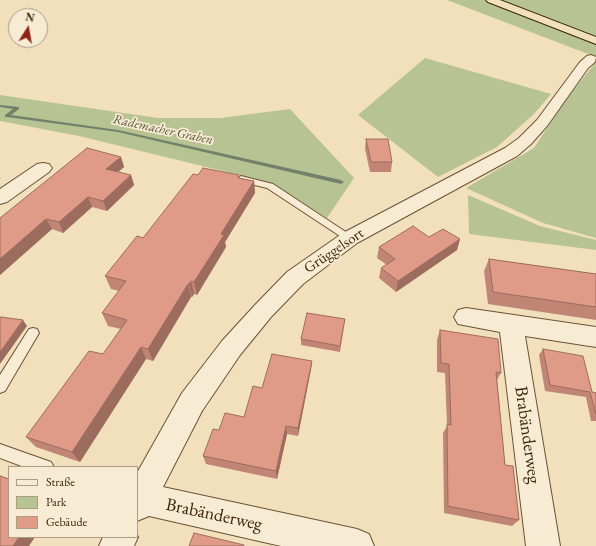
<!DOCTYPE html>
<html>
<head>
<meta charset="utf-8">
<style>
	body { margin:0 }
	#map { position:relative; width:596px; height:546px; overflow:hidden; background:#f2e0bc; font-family:"EB Garamond",serif }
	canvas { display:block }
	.legend { position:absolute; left:8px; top:466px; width:130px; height:72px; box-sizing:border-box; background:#f7ebd3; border:1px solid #ab9c83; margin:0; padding:5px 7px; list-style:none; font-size:12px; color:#39250a }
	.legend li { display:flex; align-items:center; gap:8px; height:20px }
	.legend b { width:20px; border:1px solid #ab9c83 }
	.north { position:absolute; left:8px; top:8px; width:40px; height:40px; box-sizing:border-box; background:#f7ebd3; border:1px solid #ab9c83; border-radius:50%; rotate:11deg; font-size:11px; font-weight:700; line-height:16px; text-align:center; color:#39250a }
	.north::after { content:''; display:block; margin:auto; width:14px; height:18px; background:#8f2418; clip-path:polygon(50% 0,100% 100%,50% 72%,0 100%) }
</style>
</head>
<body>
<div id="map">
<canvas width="596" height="546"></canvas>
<ul class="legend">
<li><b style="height:5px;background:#f7ebd3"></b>Straße</li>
<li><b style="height:11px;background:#b7c393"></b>Park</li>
<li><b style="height:11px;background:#df9b88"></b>Gebäude</li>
</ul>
<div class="north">N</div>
</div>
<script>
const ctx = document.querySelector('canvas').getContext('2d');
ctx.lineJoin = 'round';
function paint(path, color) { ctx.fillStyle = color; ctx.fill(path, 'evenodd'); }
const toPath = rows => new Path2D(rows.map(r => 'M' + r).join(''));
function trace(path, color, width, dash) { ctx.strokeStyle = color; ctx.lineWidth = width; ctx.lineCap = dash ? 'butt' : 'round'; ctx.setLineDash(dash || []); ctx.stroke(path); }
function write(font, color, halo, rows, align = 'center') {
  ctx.font = font + ' "EB Garamond",serif'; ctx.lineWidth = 3.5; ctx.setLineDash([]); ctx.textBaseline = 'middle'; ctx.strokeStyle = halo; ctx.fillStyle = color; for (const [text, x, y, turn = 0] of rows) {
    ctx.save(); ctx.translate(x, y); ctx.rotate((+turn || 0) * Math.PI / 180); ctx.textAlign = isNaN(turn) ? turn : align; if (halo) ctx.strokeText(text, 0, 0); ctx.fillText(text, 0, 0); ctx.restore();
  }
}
const green = toPath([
	[447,0,596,0,596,57],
	[425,58,551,94,534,114,497,147,438,177,358,115],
	[596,62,596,238,543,223,466,188,534,148,567,98],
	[0,95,158,118,220,118,290,109,354,178,327,218,272,183,79,136,0,121],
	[468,195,540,226,596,240,596,250,469,234]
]);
const stream = toPath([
	[0,105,19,107,19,109,11,115,118,130,341,180,344,182,341,184,118,132,7,117,5,117,5,115,13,109,0,107,0,105]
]);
const lane = toPath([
	[241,176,273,184,355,238,350,241,346,240,267,188,238,181,237,179,241,176],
	[33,328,37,329,39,333,5,391,0,393,0,375,29,329,33,328],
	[0,444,51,462,54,467,24,467,0,458,0,444]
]);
const street = toPath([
	[591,55,596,57,595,62,588,68,547,126,531,144,517,156,357,243,303,284,271,317,240,355,202,411,163,487,357,529,369,534,374,546,281,546,149,516,137,521,137,473,182,393,222,341,255,305,287,272,343,233,505,148,519,138,537,120,580,62,587,56,591,55],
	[43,163,49,164,52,168,49,172,7,202,0,204,0,189,37,164,43,163],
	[466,308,596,327,596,347,525,336,560,546,526,546,500,332,458,324,454,317,458,310,466,308],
	[137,535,138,537,134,546,99,546,103,537,137,537,137,535]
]);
const highway = toPath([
	[486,0,500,0,596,37,596,44,488,2,486,0]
]);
const wall = toPath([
	[366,139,392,162,391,172,370,172,365,149],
	[121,157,124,167,118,172,131,175,134,185,107,211,92,207,63,233,52,229,0,275,0,218],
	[198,175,240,178,254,181,255,193,225,242,226,247,197,295,194,294,192,297,191,297,153,361,146,359,80,462,36,447,26,437,103,354,121,329,108,326,102,313,119,291,111,289,105,276,143,238],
	[460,239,457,250,396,292,379,278,381,268,387,265,377,258,379,247],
	[489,259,596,274,596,320,488,304,484,271],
	[345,319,340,352,301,345,301,339],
	[440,330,501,373,497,380,505,465,519,520,512,526,444,513,443,433,447,426,445,373,437,372,437,340],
	[543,349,592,392,596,393,596,421,591,421,586,397,545,391,539,355],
	[312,361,311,369,298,436,287,434,277,479,206,464,203,456,219,430,244,417]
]);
const shadedWall = toPath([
	[121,157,124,167,110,179,106,169],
	[131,175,134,185,107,211,103,201],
	[254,181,255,193,225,242,226,247,197,295,194,282,221,234],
	[88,197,92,207,63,233,59,222],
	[46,219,52,229,0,275,0,259],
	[460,239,457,250,396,292,398,281],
	[191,281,194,294,192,297,189,284],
	[188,284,191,297,153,361,148,349],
	[23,320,27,326,0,364,0,352],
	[141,347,146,359,80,462,72,452],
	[312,361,311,369,298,436,298,428],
	[286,426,287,434,277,479,276,471],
	[19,537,35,537,29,546,13,546]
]);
const building = toPath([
	[366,139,388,139,392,162,371,162,366,139],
	[87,148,121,157,106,169,131,175,103,201,88,197,59,222,46,219,0,259,0,218,87,148],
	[203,168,239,175,238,178,254,181,221,234,224,235,194,282,191,281,189,284,188,284,148,349,141,347,72,452,26,437,89,351,103,354,127,320,102,313,126,281,105,276,137,236,143,238,193,174,198,175,203,168],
	[413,226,429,237,443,229,460,239,398,281,381,268,395,259,379,247,413,226],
	[489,259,596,274,596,307,493,292,489,259],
	[307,313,345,319,340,346,301,339,307,313],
	[1,317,23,320,0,352,0,319,1,317],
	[440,330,498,339,501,373,496,372,505,465,513,466,519,520,448,506,447,424,451,425,449,364,441,363,440,330],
	[543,349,583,356,592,392,596,393,596,414,590,392,550,385,543,349],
	[272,354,312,361,298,428,286,426,276,471,203,456,213,429,219,430,225,413,244,417,253,386,262,388,272,354],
	[0,476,9,479,9,537,19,537,13,546,0,546,0,476],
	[194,533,244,545,244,546,189,546,194,533]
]);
const farWaternames = [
	["Rademacher Graben",163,130,12]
];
const streetNames = [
	["Grüggelsort",334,251,-34]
];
const nearStreetnames = [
	["Brabänderweg",527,435,82],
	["Brabänderweg",214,515,12]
];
paint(green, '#b7c393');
paint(stream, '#74816a');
trace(lane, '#675436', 2);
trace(street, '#675436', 2);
trace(highway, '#39250a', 2);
paint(lane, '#f7ebd3');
paint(street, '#f7ebd3');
paint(highway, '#f2e0bc');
paint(wall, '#c08575');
paint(shadedWall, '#9c6c5f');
paint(building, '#df9b88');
trace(building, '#9c6c5f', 1);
write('italic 13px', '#57533a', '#f7ebd3', farWaternames);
write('15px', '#39250a', '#f7ebd3', streetNames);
write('18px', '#39250a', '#f7ebd3', nearStreetnames);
</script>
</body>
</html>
